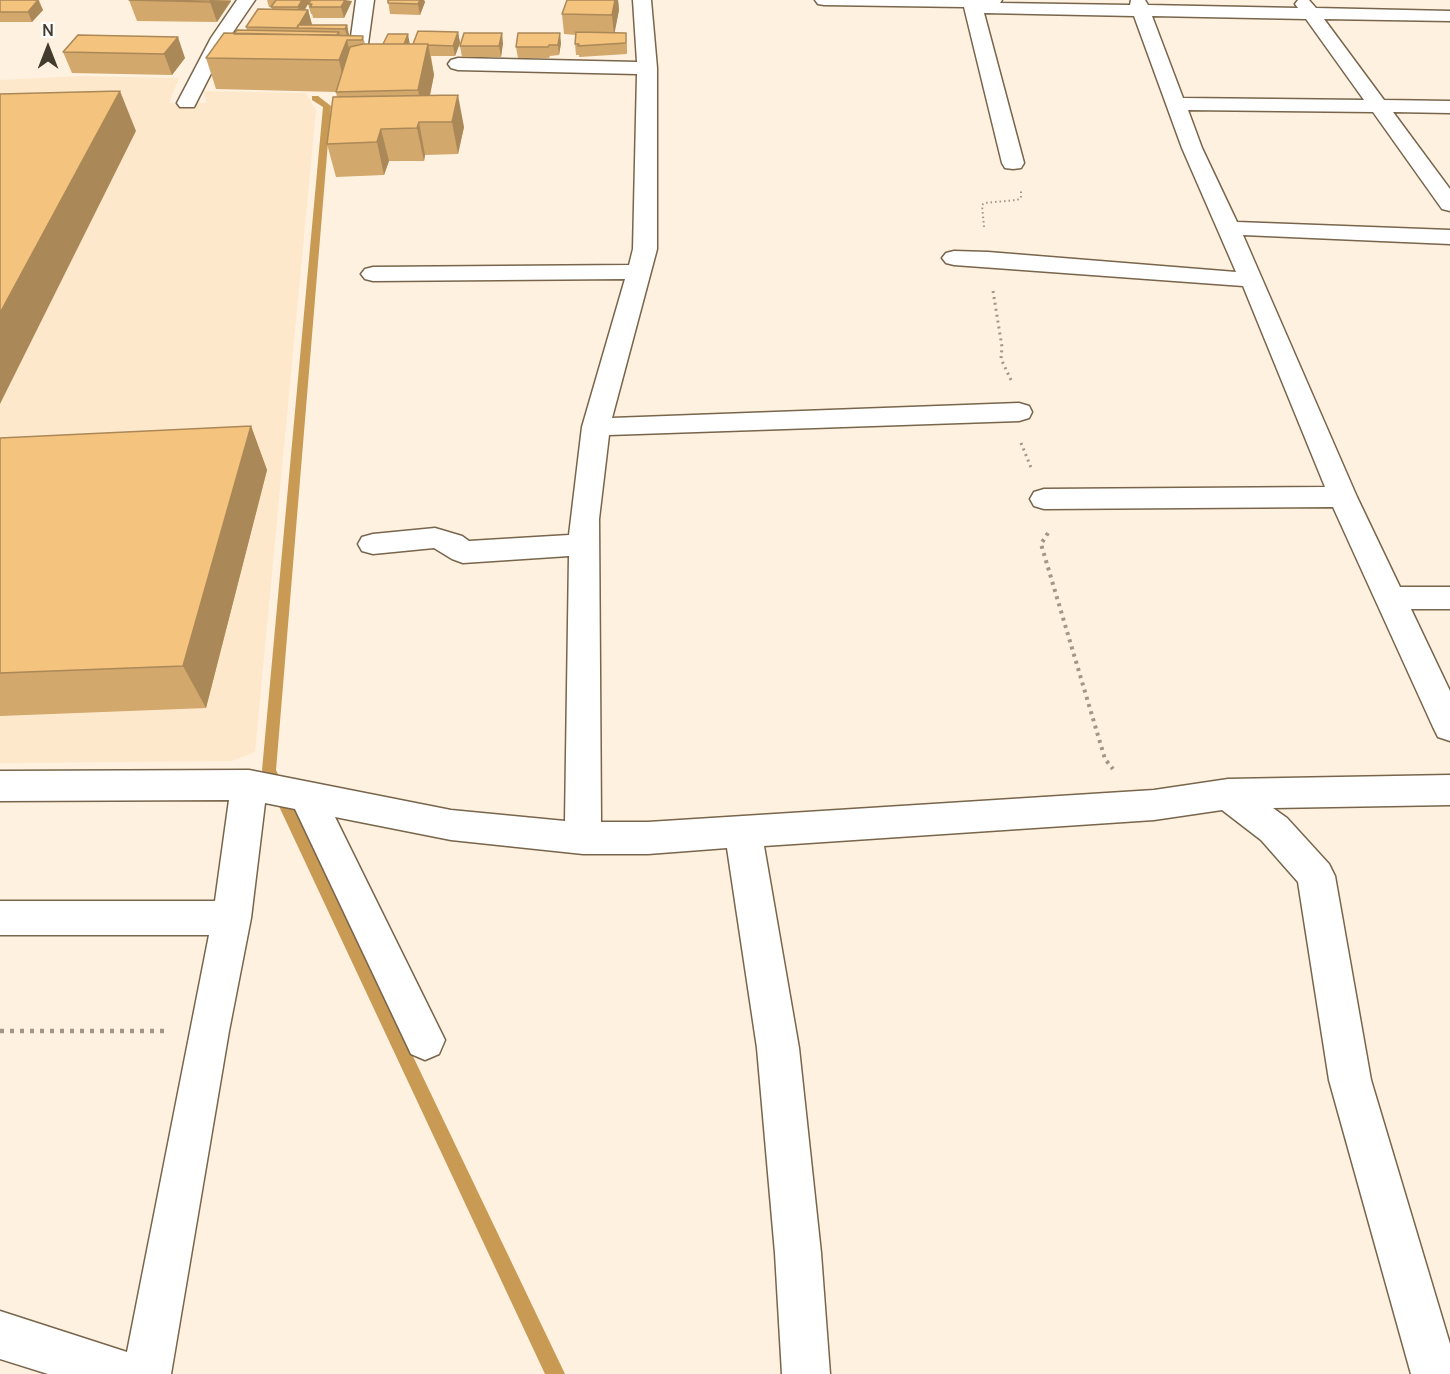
<!DOCTYPE html>
<html>
<head>
<meta charset="utf-8">
<style>
	body { margin:0 }
	#map { position:relative; width:1450px; height:1374px; overflow:hidden; background:#fef1df; font-family:Manrope,sans-serif }
	canvas { display:block }
	.north { position:absolute; left:18px; top:18px; width:60px; height:60px; -webkit-text-stroke:4px #fff; paint-order:stroke; rotate:0deg; font-size:16px; font-weight:700; line-height:24px; text-align:center; color:#443b2f }
	.north::after { content:''; display:block; margin:auto; width:21px; height:27px; background:#443b2f; clip-path:polygon(50% 0,100% 100%,50% 72%,0 100%) }
</style>
</head>
<body>
<div id="map">
<canvas width="1450" height="1374"></canvas>
<div class="north">N</div>
</div>
<script>
const ctx = document.querySelector('canvas').getContext('2d');
ctx.lineJoin = 'round';
function paint(path, color) { ctx.fillStyle = color; ctx.fill(path, 'evenodd'); }
const toPath = rows => new Path2D(rows.map(r => 'M' + r).join(''));
function trace(path, color, width, dash) { ctx.strokeStyle = color; ctx.lineWidth = width; ctx.lineCap = dash ? 'butt' : 'round'; ctx.setLineDash(dash || []); ctx.stroke(path); }
const built = toPath([
	[83,76,179,78,169,103,207,103,203,91,306,93,316,110,255,752,232,761,0,763,0,80]
]);
const stream = toPath([
	[312,96,318,96,331,106,276,770,565,1374,545,1374,262,770,323,107,312,100,312,96]
]);
const pathFar3 = toPath([
	[984,227,982,205,984,203,1017,200,1021,198,1021,191]
]);
const pathFar2 = toPath([
	[993,291,1002,347,1001,359,1011,380],
	[1021,443,1032,470]
]);
const pathFar1 = toPath([
	[1048,533,1041,544,1105,759,1113,769]
]);
const path = toPath([
	[0,1031,167,1031]
]);
const minor = toPath([
	[237,0,255,0,229,38,194,107,180,107,177,103,211,38,237,0],
	[356,0,374,0,367,51,360,63,353,65,346,63,343,59,349,51,356,0],
	[633,0,651,0,657,68,657,249,612,418,1019,403,1029,406,1032,412,1029,418,1019,421,609,435,599,519,601,822,648,822,1154,790,1228,779,1450,775,1450,805,1273,808,1287,818,1329,864,1335,876,1371,1080,1450,1344,1450,1374,1411,1374,1329,1080,1298,882,1261,840,1222,810,1154,820,764,846,799,1048,821,1253,830,1374,782,1374,775,1253,757,1048,727,848,648,854,583,854,451,840,335,817,445,1040,439,1054,425,1060,411,1054,295,809,265,803,251,918,229,1031,171,1374,48,1374,0,1359,0,1311,127,1352,209,935,0,935,0,901,215,901,229,800,0,801,0,771,249,770,451,810,565,821,569,556,463,563,452,559,434,548,373,554,362,551,358,544,362,537,373,534,435,528,462,536,469,541,569,535,582,427,625,279,373,281,365,279,361,274,365,269,373,267,629,265,633,249,637,74,458,70,451,68,448,64,451,60,458,58,637,62,633,0],
	[815,0,1002,0,1000,3,1130,5,1131,0,1145,0,1148,5,1298,8,1295,4,1298,0,1309,0,1316,8,1450,11,1450,21,1324,19,1384,100,1450,101,1450,113,1393,112,1450,189,1450,211,1442,209,1373,112,1188,110,1202,148,1237,222,1450,230,1450,244,1243,235,1357,497,1400,587,1450,587,1450,609,1411,609,1450,691,1450,741,1438,737,1433,727,1333,507,1044,509,1034,506,1030,499,1034,492,1044,489,1325,487,1243,286,954,265,946,263,942,258,946,253,954,251,988,252,1236,272,1182,148,1134,16,984,13,1024,163,1021,168,1013,169,1005,168,1002,163,964,7,824,5,818,4,815,0],
	[1152,16,1306,19,1364,100,1183,98,1152,16]
]);
const wall = toPath([
	[0,0,39,0,43,10,32,22,0,22],
	[129,0,231,0,231,1,217,22,137,21],
	[267,0,310,0,305,10,308,10,312,25,347,25,349,36,363,36,365,44,413,44,458,32,460,43,455,56,431,56,434,75,430,96,464,127,458,154,425,155,424,161,389,161,384,175,336,177,327,144,337,97,336,92,216,89,206,58,234,34,247,30,246,27,272,9,271,7,269,7],
	[388,0,424,0,425,2,420,15,390,14],
	[567,0,618,0,619,10,614,33,627,44,627,54,579,57,579,55,576,55,575,44,576,35,564,34,562,14],
	[352,1,344,18,313,18,312,14,311,14,308,4],
	[78,35,185,58,172,75,72,73,63,52],
	[503,43,501,57,462,57,460,46],
	[561,43,559,55,550,56,549,58,518,58,516,47],
	[251,426,267,470,206,708,0,716,0,438]
]);
const shadedWall = toPath([
	[38,0,43,10,32,22,28,12],
	[211,0,231,1,217,22,210,2],
	[302,0,310,0,300,18,298,7],
	[345,0,352,1,344,18,341,7],
	[420,0,424,0,425,2,420,15,418,4],
	[615,0,618,0,619,10,614,36,612,15],
	[308,10,313,28,299,25],
	[347,25,350,40,348,40,345,29],
	[339,32,343,50,347,40,354,71,346,92,339,60,333,43],
	[458,32,460,43,455,56,453,46],
	[502,33,503,43,501,57,499,46],
	[560,33,561,43,559,55,558,45],
	[408,34,410,45,397,59],
	[178,37,185,58,172,75,164,54],
	[428,44,434,75,424,122,418,90],
	[120,91,136,131,0,404,0,313],
	[458,95,464,127,458,154,452,122],
	[419,122,425,155,424,161,417,128],
	[381,129,389,161,384,175,377,142],
	[251,426,267,470,206,708,183,666]
]);
const building = toPath([
	[0,0,38,0,28,12,0,12,0,0],
	[129,0,211,0,210,2,129,0],
	[276,0,302,0,298,7,271,7,276,0],
	[311,0,345,0,341,7,310,7,312,4,308,4,311,0],
	[388,0,420,0,418,4,388,3,388,0],
	[567,0,615,0,612,15,562,14,567,0],
	[258,9,308,10,299,25,347,25,345,29,298,28,298,25,297,28,246,27,258,9],
	[237,30,339,32,337,35,234,34,237,30],
	[418,31,458,32,453,46,428,45,428,44,413,44,418,31],
	[576,32,626,33,626,43,578,46,579,44,575,44,576,32],
	[224,33,363,36,362,40,347,40,339,60,206,58,224,33],
	[464,33,502,33,499,46,460,46,464,33],
	[518,33,560,33,558,45,549,45,548,47,516,47,518,33],
	[388,34,408,34,404,44,383,44,388,34],
	[78,35,178,37,164,54,63,52,78,35],
	[363,44,428,44,418,90,336,92,350,47,363,44],
	[120,91,0,313,0,94,120,91],
	[458,95,452,122,419,122,417,128,381,129,377,142,327,144,333,97,458,95],
	[251,426,183,666,0,673,0,438,251,426]
]);
paint(built, '#fee8cb');
paint(stream, '#c99a54');
trace(minor, '#78654b', 3);
trace(pathFar3, '#a19687', 2, [1.5, 3]);
trace(pathFar2, '#a19687', 3, [2, 4]);
trace(pathFar1, '#a19687', 4, [3, 4.5]);
trace(path, '#a19687', 4.5, [4, 6]);
paint(minor, '#fff');
paint(wall, '#d2a86c');
paint(shadedWall, '#ab8858');
paint(building, '#f4c37d');
trace(building, '#ab8858', 1.5);
</script>
</body>
</html>
